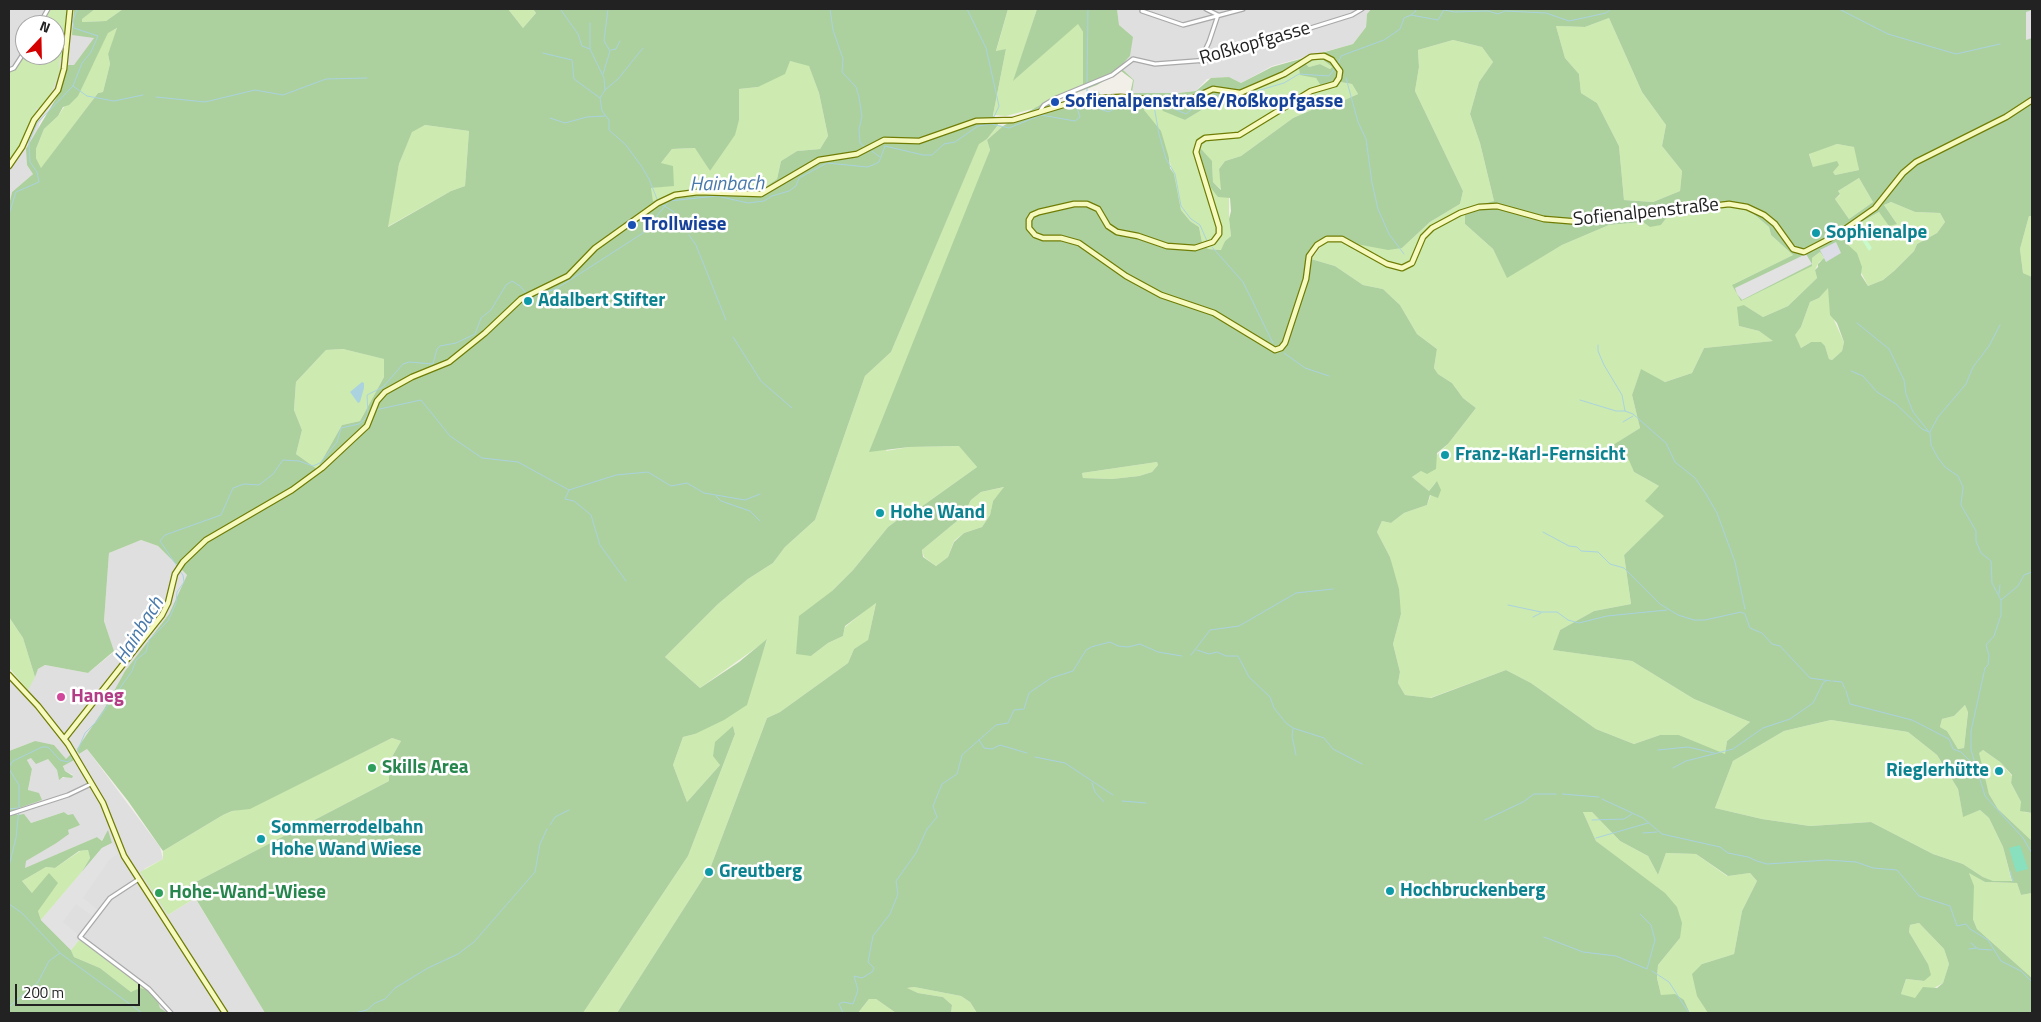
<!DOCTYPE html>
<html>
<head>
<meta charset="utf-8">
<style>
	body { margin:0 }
	#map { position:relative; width:2041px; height:1022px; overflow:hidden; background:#f2efe9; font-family:"Titillium Web",sans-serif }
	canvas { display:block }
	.frame { position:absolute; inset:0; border:10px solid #222; pointer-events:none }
	.north { position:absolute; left:15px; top:15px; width:50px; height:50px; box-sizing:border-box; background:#fff; border:1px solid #a7a7a7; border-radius:50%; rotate:21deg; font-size:14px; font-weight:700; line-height:20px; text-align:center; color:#222 }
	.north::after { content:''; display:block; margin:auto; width:18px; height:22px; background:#d40000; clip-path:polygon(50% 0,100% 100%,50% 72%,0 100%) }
	.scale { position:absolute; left:15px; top:984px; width:125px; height:22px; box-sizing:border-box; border:2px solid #222; border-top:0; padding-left:6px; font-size:15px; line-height:18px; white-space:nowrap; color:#222; -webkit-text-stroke:4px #fff; paint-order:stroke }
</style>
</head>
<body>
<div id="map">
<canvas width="2041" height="1022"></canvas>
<div class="frame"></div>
<div class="north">N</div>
<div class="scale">200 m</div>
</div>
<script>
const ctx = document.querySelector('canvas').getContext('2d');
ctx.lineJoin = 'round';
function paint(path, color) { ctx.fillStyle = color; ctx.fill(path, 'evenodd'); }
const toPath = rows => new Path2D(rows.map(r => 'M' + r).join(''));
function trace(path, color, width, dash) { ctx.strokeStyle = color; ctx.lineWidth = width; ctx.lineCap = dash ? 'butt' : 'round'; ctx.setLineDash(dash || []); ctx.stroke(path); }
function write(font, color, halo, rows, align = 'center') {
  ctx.font = font + ' "Titillium Web",sans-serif'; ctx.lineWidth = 5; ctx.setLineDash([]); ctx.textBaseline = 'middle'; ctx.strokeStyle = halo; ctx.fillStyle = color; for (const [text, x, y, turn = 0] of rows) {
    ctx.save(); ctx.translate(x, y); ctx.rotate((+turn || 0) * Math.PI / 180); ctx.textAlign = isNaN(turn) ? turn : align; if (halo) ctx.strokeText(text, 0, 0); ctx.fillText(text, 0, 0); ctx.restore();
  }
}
const residential = toPath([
	[9,9,74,9,73,12,94,37,93,65,68,65,61,90,39,124,33,174,12,192,9,205],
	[25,25,55,25,55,55,25,55],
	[1117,9,1371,9,1367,14,1366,27,1353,44,1272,66,1241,83,1229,77,1207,79,1196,91,1178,93,1132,93,1134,80,1120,67,1130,56,1119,25],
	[141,540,158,546,187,575,169,614,125,671,79,754,87,749,160,847,163,859,144,869,168,915,195,898,265,1013,168,1013,160,1008,158,1001,79,940,71,950,41,920,102,848,104,836,102,841,97,837,24,869,25,861,55,844,68,830,79,824,64,812,31,823,16,815,16,810,28,791,32,769,27,760,31,758,48,759,57,770,59,779,73,775,65,771,63,765,66,759,35,741,9,751,9,679,23,695,38,669,45,665,88,673,114,652,104,621,109,553]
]);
const grass = toPath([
	[50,9,67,9,62,58,60,58,59,64,60,71,51,93,40,109,35,108,37,111,20,145,9,162,9,72,19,65,25,54,55,55,55,25,42,25],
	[95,9,123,9,106,21,82,22,81,19],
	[508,9,533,9,536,13,523,28],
	[1008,9,1037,9,1014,80,1078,23,1083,32,1083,85,1056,96,1036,108,1006,116,993,115,1006,49,996,52],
	[1609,18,1642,92,1666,125,1662,146,1682,171,1680,191,1653,202,1624,200,1619,146,1597,103,1581,93,1579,74,1565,58,1556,26,1585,27],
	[118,28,108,54,110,64,103,92,98,93,41,169,36,158,36,149,44,129,58,116,93,64,108,32],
	[1453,40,1482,47,1493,62,1479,82,1470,114,1480,143,1494,201,1465,208,1465,224,1493,249,1507,277,1562,245,1609,225,1643,222,1661,225,1668,216,1729,207,1750,211,1769,227,1771,235,1793,255,1732,285,1812,258,1820,252,1824,259,1819,262,1815,270,1817,278,1788,306,1763,317,1744,305,1739,326,1759,331,1774,341,1704,348,1692,373,1665,382,1641,370,1632,395,1640,428,1606,450,1626,451,1634,472,1659,486,1665,516,1624,555,1631,604,1594,611,1560,630,1554,650,1632,661,1694,699,1750,722,1727,741,1725,755,1679,735,1660,735,1634,744,1596,729,1531,683,1506,670,1430,698,1405,695,1398,683,1400,672,1393,644,1401,614,1390,557,1377,532,1382,521,1391,523,1404,513,1427,505,1436,482,1429,491,1412,477,1421,471,1448,444,1476,408,1463,398,1452,383,1438,374,1434,368,1437,349,1417,334,1400,305,1383,289,1363,285,1335,266,1311,259,1324,243,1335,240,1402,248,1430,222,1460,204,1463,191,1415,91,1419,67,1418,50],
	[1317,59,1323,60,1332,67,1330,69,1320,64,1309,67,1306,64],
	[790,61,809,65,819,93,828,136,820,149,797,151,781,161,777,179,761,190,674,193,653,201,650,188,674,185,661,163,672,149,696,148,710,171,739,120,739,89,758,87],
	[1299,68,1307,75,1316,78,1321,84,1332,88,1340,82,1352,84,1358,94,1331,106,1316,108,1293,118,1241,156,1225,161,1219,169,1222,190,1213,182,1212,161,1207,171,1211,188,1229,198,1229,219,1231,236,1225,241,1222,250,1208,249,1202,242,1199,227,1190,221,1181,210,1169,158,1144,110,1149,101,1187,104,1181,110,1162,108,1185,120,1205,108,1222,105,1240,107,1249,92,1259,86,1286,77],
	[425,125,469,131,465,186,451,191,387,227,399,164,412,131],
	[998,125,1003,126,987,140,990,150,886,451,909,447,960,446,977,467,914,512,900,518,888,527,853,570,832,591,811,656,828,643,843,636,845,627,876,602,868,641,854,649,848,663,780,712,767,718,711,866,617,1013,583,1013,688,856,735,734,733,726,720,765,687,802,673,765,683,737,695,734,757,669,767,640,700,688,665,657,718,604,748,579,773,563,785,547,815,520,865,376,891,352,979,143,987,139],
	[1837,144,1855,147,1859,170,1835,175,1833,172,1813,167,1809,153],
	[1859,178,1873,202,1849,219,1835,199,1840,195,1838,191],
	[1891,202,1915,212,1940,213,1945,222,1937,233,1917,244,1914,251,1894,271,1883,280,1868,286,1846,243,1850,231,1849,229,1879,212,1897,224,1884,205],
	[2029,216,2032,216,2031,277,2023,273,2020,249],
	[1828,287,1834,320,1844,342,1842,351,1832,360,1829,359,1825,346,1811,342,1801,348,1794,335,1801,327,1810,302,1819,298],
	[343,349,385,359,384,377,360,421,342,425,317,469,296,454,302,430,294,410,296,382,326,350],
	[1157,462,1158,465,1152,472,1139,476,1112,479,1083,478,1082,473],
	[1005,487,993,501,990,515,982,527,964,533,954,541,948,557,936,566,924,557,922,550,962,517,971,500,981,492],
	[9,617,23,638,35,677,28,690,9,668],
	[1965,705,1968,711,1964,748,1958,749,1947,731,1940,727,1942,719,1954,716],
	[1831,720,1908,732,1937,755,1958,789,1963,816,1980,810,1989,818,2003,847,2012,882,1992,881,1983,877,1963,864,1933,854,1871,822,1810,826,1762,819,1715,808,1733,761,1784,731],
	[392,738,401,741,389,762,389,781,188,886,195,898,168,915,140,872,163,859,163,851,223,815,232,811,250,808],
	[1983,750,2000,762,2012,776,2011,783,2021,802,2024,812,2032,813,2032,841,1998,809,1989,794,1979,757,1979,752],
	[1583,812,1592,812,1620,841,1648,856,1658,875,1666,853,1696,854,1727,876,1750,873,1757,881,1742,911,1734,954,1702,964,1708,1013,1690,1013,1684,1000,1661,995,1657,978,1658,965,1680,938,1615,856,1596,841],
	[88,850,90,858,81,873,41,920,32,893,22,881,46,867,55,868,80,851],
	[1969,872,1985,882,2017,883,2021,895,2032,893,2032,978,1977,929,1973,919],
	[1919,923,1944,949,1949,964,1943,983,1915,999,1901,994,1906,979,1924,981,1928,964,1909,932,1910,925],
	[79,940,83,942,148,990,131,992,100,968,74,957,71,950],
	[914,987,961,996,970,1002,977,1013,951,1013,952,1005,943,997,918,993,906,988],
	[869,999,876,999,896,1013,858,1013]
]);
const forest = toPath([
	[74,9,95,9,82,19,82,22,106,21,123,9,508,9,523,28,536,13,533,9,1008,9,996,51,1006,49,993,115,998,125,987,139,979,144,891,352,865,376,815,520,785,547,773,563,748,579,718,604,665,657,700,688,739,662,767,639,747,705,724,720,695,734,683,737,673,765,687,802,720,765,713,756,715,742,733,726,735,734,688,856,583,1013,265,1013,188,886,389,781,389,762,401,741,392,738,250,809,232,811,223,815,163,851,128,801,87,749,79,754,77,749,104,709,125,671,169,614,187,575,158,546,141,540,109,553,104,621,114,651,88,673,45,665,38,669,35,677,23,638,9,617,9,205,12,192,33,174,27,165,26,149,61,90,68,65,74,65,94,38,72,35],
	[117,28,108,54,110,64,103,92,98,93,41,168,36,158,36,149,44,129,58,116,63,107,69,105,78,96,108,33],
	[790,61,809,66,819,93,828,136,820,149,797,151,781,161,777,179,761,190,694,190,674,193,653,201,651,188,674,186,673,166,661,163,672,149,695,148,710,171,735,135,739,120,739,89,758,87,785,74],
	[425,125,469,131,465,186,451,191,388,227,399,164,412,132],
	[343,349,384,359,384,377,360,421,342,425,317,469,296,454,302,430,294,410,296,382,326,350],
	[1037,9,1117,9,1119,25,1133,37,1130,56,1120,67,1134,80,1132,93,1178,93,1196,91,1211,78,1229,77,1241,83,1272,67,1353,44,1366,27,1367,14,1371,9,2032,9,2032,216,2029,216,2020,249,2023,273,2032,277,2032,813,2020,811,2021,802,2011,783,2012,775,2000,762,1983,750,1979,753,1989,794,1998,809,2032,841,2032,893,2021,895,2017,883,1985,882,1969,873,1974,886,1973,919,1977,929,2032,978,2032,1013,1708,1013,1697,996,1692,974,1702,964,1734,954,1742,911,1757,881,1750,873,1728,876,1696,854,1666,853,1658,875,1648,856,1620,841,1592,812,1583,812,1596,841,1665,893,1677,907,1682,923,1680,938,1658,965,1657,978,1661,995,1675,994,1684,1000,1690,1013,977,1013,970,1002,961,996,914,987,907,988,918,993,943,997,952,1005,951,1013,896,1013,876,999,869,999,858,1013,617,1013,711,866,767,718,780,712,848,663,854,649,868,640,876,603,845,626,843,636,828,643,811,656,796,654,799,616,832,591,853,570,888,527,900,518,914,512,977,467,959,446,909,447,869,452,990,150,987,140,1003,126,1056,96,1083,85,1083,32,1078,24,1013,81],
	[1609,18,1642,92,1666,125,1662,146,1682,171,1680,191,1653,202,1624,200,1619,146,1597,103,1581,93,1579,74,1565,58,1556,26,1585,27],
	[1453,40,1482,47,1493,62,1479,82,1470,114,1480,143,1494,201,1465,208,1465,224,1493,249,1507,278,1562,245,1609,225,1643,222,1650,227,1661,225,1668,216,1729,207,1750,211,1769,227,1771,235,1793,255,1732,285,1741,301,1812,266,1812,258,1820,252,1824,258,1818,264,1818,267,1815,270,1817,278,1788,306,1763,317,1744,305,1737,307,1739,326,1759,331,1773,341,1704,348,1692,373,1665,382,1641,369,1632,395,1640,428,1605,450,1625,451,1634,472,1659,486,1645,501,1664,516,1624,555,1631,604,1594,611,1560,630,1553,650,1632,661,1694,699,1750,722,1727,741,1725,754,1679,735,1660,735,1634,744,1596,729,1531,683,1506,670,1431,698,1405,695,1398,683,1400,672,1393,644,1401,614,1399,589,1390,557,1377,532,1382,521,1391,523,1404,513,1427,505,1430,495,1438,498,1441,490,1437,481,1429,491,1412,477,1421,471,1427,474,1436,469,1437,453,1448,444,1476,408,1463,398,1452,383,1438,374,1434,368,1437,349,1417,334,1400,305,1383,289,1363,285,1335,266,1311,259,1316,250,1324,243,1335,240,1388,250,1402,248,1430,222,1460,204,1463,191,1415,91,1419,67,1418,50],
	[1317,59,1323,60,1332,67,1330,69,1320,64,1309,67,1306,64],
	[1299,68,1300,75,1316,78,1323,89,1332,88,1340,82,1352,84,1358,94,1331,106,1316,108,1293,118,1241,156,1225,161,1219,169,1221,190,1213,182,1212,161,1201,149,1199,151,1211,188,1218,197,1230,198,1231,211,1229,219,1231,236,1225,241,1221,250,1208,249,1202,242,1199,227,1190,221,1181,210,1174,174,1170,168,1169,158,1161,131,1144,110,1149,101,1186,104,1181,110,1161,108,1163,111,1185,120,1205,108,1222,105,1240,107,1252,105,1254,98,1249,92,1286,77],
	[1121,71,1133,80,1130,94,1100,96,1099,92,1094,90,1089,97,1061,103,1060,99,1097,85],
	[1837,144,1854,147,1859,170,1835,175,1833,172,1839,165,1837,161,1813,167,1809,154],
	[1859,178,1873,202,1849,219,1835,199,1840,194,1838,191],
	[1891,202,1915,212,1940,213,1945,222,1937,233,1917,244,1914,251,1894,271,1883,280,1868,286,1861,275,1862,267,1857,253,1846,243,1849,229,1879,212,1889,226,1897,224,1884,205],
	[1828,288,1830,315,1837,323,1844,342,1842,351,1832,360,1829,359,1825,346,1821,342,1811,342,1801,348,1795,335,1801,327,1810,302,1819,298],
	[1157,462,1158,465,1152,472,1139,476,1112,479,1083,478,1082,473],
	[1004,487,993,501,990,515,982,527,964,533,954,542,948,557,936,566,923,557,922,550,962,517,971,500,981,492],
	[1965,705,1968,712,1964,748,1958,749,1947,731,1940,727,1942,719,1954,716],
	[1831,720,1908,732,1937,755,1958,789,1963,817,1980,810,1989,818,2003,847,2012,881,1993,881,1983,877,1963,864,1933,854,1871,822,1810,826,1762,819,1715,808,1733,761,1784,731],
	[1919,923,1944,949,1949,964,1943,983,1937,988,1923,987,1915,998,1901,994,1906,979,1924,981,1931,975,1928,964,1909,932,1910,925],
	[35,741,54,745,66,759,71,754,74,760,63,766,65,771,73,776,72,778,63,777,59,780,57,770,48,759,36,764,31,758,27,760,32,769,28,790,39,793,42,800,16,809,17,815,24,814,31,823,64,812,68,815,73,814,80,825,68,830,69,834,55,844,26,861,25,868,97,837,102,841,108,830,112,843,102,848,81,873,90,858,88,850,79,851,55,868,46,867,22,881,32,893,49,873,58,883,38,911,41,920,71,950,74,957,100,968,131,992,140,988,148,990,158,1001,160,1008,168,1013,9,1013,9,751]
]);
const park = toPath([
	[1856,224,1872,248,1869,251,1853,226]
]);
const pitch = toPath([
	[2020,845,2028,869,2016,872,2009,848]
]);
const parking = toPath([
	[2032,10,2032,38,2026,40,2026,12],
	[1806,254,1812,264,1742,300,1737,294,1735,288],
	[112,843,118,854,110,859,83,898,97,909,92,916,76,904,63,922,78,934,76,938,79,940,71,950,41,920,102,848]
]);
const plaza = toPath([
	[1836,242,1841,253,1826,262,1820,250]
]);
const water = toPath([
	[362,382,364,383,364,388,360,402,358,403,350,392]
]);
const stream = toPath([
	[830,9,833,30,843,59,842,72,856,87,859,97,862,117,859,129,860,143,865,147],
	[967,9,986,48,999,106,994,117],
	[1839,9,1888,34,1956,54,2000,44],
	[561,10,578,34,582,46,590,49,604,78,605,90,600,98,602,111,609,120,609,130,626,145,642,167,649,179,657,199],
	[1411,15,1416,11,1415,9],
	[590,23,590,49],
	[611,50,616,49,620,41],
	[543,53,572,60,574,79,600,98],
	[1338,64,1341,56,1346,54,1384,40,1400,29,1404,18,1411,15,1438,20,1444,10,1454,12,1488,11,1498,14,1505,11,1546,13,1569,21,1606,13,1611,9],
	[603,74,610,51,604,41,608,9],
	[1346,78,1358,122,1366,139,1372,183,1378,209,1389,234,1404,254],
	[1087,83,1088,9],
	[73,86,87,96,114,101,143,95],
	[605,90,618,79,643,48],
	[156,97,205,102,255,90,283,95,326,79,367,78],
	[1087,97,1087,88],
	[1154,106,1159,134,1166,159,1175,174,1181,206,1191,219,1200,225,1207,241],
	[550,118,565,123,587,117,605,116],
	[869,149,880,157],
	[661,204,674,212,682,229,685,230],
	[9,214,16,192,39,182,37,172,30,162,29,142,37,123,73,86,82,63,91,52,98,36,74,28,73,21,77,9],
	[689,235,696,245,726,320],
	[1212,247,1243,282,1273,343],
	[533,296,556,289,643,233,669,201,717,196,748,203,764,201,772,196,789,191,796,186,799,178,827,163,867,167,873,165,879,162,885,146,923,155,932,155,944,144,955,142,978,126,991,124,1009,128,1041,115,1075,121,1080,117,1077,108,1087,105,1109,112,1124,103,1142,102,1172,108,1186,114,1209,96,1222,96,1240,101,1260,90,1284,83,1299,74,1329,76,1336,67],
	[1857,323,1889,349,1904,380,1906,394,1913,412,1930,433,1931,445,1938,458,1945,467,1958,476,1963,487,1961,505,1976,531,1976,541,1981,553,1991,561,1992,583,2001,600],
	[733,337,761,381,792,408],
	[1598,345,1598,351,1604,365,1622,395,1625,411,1633,414,1666,443,1675,462,1695,478,1706,494,1717,513,1735,562,1745,609],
	[1284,353,1305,368,1329,376],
	[1851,371,1863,376,1877,392,1896,404,1922,429,1929,432],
	[1580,400,1616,411,1625,411],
	[375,410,421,400,450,436,482,458,518,462,569,490,565,499,574,501,591,515,600,545,626,581],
	[1623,422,1633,416],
	[1930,432,1938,417,1966,384,1973,367,1989,346,2000,325],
	[569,490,616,475,648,472,671,486,687,483,704,493,745,500,760,494],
	[716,496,721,501,750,511,760,521],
	[1543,532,1569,546,1577,547,1581,551,1598,552,1610,564,1624,568,1660,604,1678,615,1694,620,1705,620,1741,612,1745,614,1750,628,1762,633,1772,644,1780,646,1810,678,1831,681],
	[177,566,160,541,165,535,221,515,233,488,244,484,259,485,273,474,283,460,299,461,313,466,320,463,337,442,341,428,359,424,365,419,368,414,367,395,383,387,403,364,409,362,433,364,437,349,440,346,456,343,475,334,481,318,491,310,506,285,512,281,520,286,527,294],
	[2032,572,2024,575,2018,586,2001,600,2001,615,1994,636,1986,645,1989,655,1988,665,1985,668,1971,731,1971,750,1985,796,2023,838,2032,853],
	[1999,594,2000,585],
	[1508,605,1541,612,1557,612,1568,620,1579,623,1607,616,1667,610],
	[1533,617,1541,613],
	[1197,650,1209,654,1217,652,1226,656,1238,656,1249,677,1270,697,1274,708,1286,723,1293,728,1324,738,1333,749,1362,764],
	[1191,655,1210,630,1239,626,1296,593,1333,589],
	[1833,681,1842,682,1845,689],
	[1846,691,1850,704,1912,720,1949,739,1953,749,1961,752,1974,765],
	[1293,729,1292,736,1296,755],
	[979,740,984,748,992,749,1000,745,1027,753],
	[1658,750,1688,747,1714,753],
	[76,754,85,733,97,721,132,671,136,660,146,652,149,640,168,621,176,603,177,592,184,582,183,575,179,570],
	[1035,757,1065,763,1113,795],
	[9,767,13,761,42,747,48,747,60,760,68,762,73,756],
	[1673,768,1686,761,1733,749,1763,728,1790,719,1813,703,1823,683,1826,681],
	[9,769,19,785,19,808,16,838,9,866],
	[1092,783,1095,792,1104,802],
	[1562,794,1599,797],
	[1602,799,1643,818,1662,834,1720,847,1728,853,1748,857,1757,861,1767,864,1827,860,1856,862,1873,868,1897,870,1919,896,1950,906,1957,926,1966,924,1970,929,1988,940,2001,961,2021,971,2032,982],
	[1122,801,1146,803],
	[9,809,18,808],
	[1485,820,1523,802,1534,794,1556,794],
	[1592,820,1624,819,1632,814],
	[550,825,555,817,569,810],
	[1643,833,1657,832],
	[1596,838,1648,823],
	[2010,871,2013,881],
	[9,904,22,913,60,953,142,1013],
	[1544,937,1583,952,1616,956,1647,969,1655,940,1651,925,1640,914],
	[1971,943,1978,949,1992,950],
	[1969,949,1976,948],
	[1652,971,1669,982,1689,1013],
	[9,1007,38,982,49,961,60,953],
	[355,1013,367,1010,375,1003,385,999,395,988,428,968,458,954,474,942,535,872,540,844,547,829],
	[843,1013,839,1004,843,1002,853,1004,858,990,854,976,862,978,872,972,874,968,868,962,873,936,890,914,898,894,896,881,916,853,927,829,937,817,933,806,942,784,957,774,962,755,996,725,1008,723,1014,710,1024,709,1029,693,1051,678,1073,671,1086,650,1091,647,1110,642,1118,646,1128,647,1140,644,1158,652,1182,656]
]);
const street = toPath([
	[1206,9,1218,15],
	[1142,11,1183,25,1243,9],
	[39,25,48,9],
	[1200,61,1209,42,1218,15],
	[9,70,14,68,25,51],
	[1040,111,1044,105,1054,99,1112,75,1133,59,1155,64,1208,60,1352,15,1362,9],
	[9,814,68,795,91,784],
	[139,879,110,898,80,937,149,989,171,1013]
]);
const secondary = toPath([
	[9,166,22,147,34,120,58,90,64,69,70,9],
	[9,675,38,706,68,744,103,803,124,856,225,1013],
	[65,738,162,615,168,603,175,574,183,562,206,540,292,490,322,468,367,426,377,401,385,392,412,377,449,362,485,333,521,299,568,276,595,248,658,203,675,195,698,192,761,194,819,160,857,154,884,140,919,141,976,121,1013,120,1083,99,1120,97,1185,102,1213,89,1240,93,1284,74,1311,57,1324,56,1332,60,1340,71,1339,78,1335,84,1311,91,1239,135,1205,138,1199,142,1196,152,1219,227,1219,234,1213,242,1195,248,1167,246,1138,236,1117,232,1108,226,1098,209,1087,204,1074,204,1039,212,1032,215,1029,220,1029,228,1035,235,1043,238,1061,238,1079,243,1126,276,1161,295,1214,313,1275,350,1281,348,1285,343,1306,279,1309,256,1317,245,1327,239,1342,239,1387,264,1402,268,1412,263,1423,237,1432,228,1460,213,1479,207,1497,206,1544,219,1581,222,1729,204,1747,207,1764,215,1775,224,1793,249,1804,252,1835,236,1875,208,1903,173,1916,162,2006,117,2032,100]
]);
const markers = [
	[1055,102,5,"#1a4fb4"],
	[632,225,5,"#1a4fb4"],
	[1816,233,5,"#0f9aa8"],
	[528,301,5,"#0f9aa8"],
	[1445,455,5,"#0f9aa8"],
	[880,513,5,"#0f9aa8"],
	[61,697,5,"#d1479c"],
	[372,768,5,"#2e9e5b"],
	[1999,771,5,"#0f9aa8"],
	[261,839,5,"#0f9aa8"],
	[709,872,5,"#0f9aa8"],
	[1390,891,5,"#0f9aa8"],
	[159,893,5,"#2e9e5b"]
];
const streetNames = [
	["Roßkopfgasse",1255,44,-16],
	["Sofienalpenstraße",1646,213,-6]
];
const transitNames = [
	["Sofienalpenstraße/Roßkopfgasse",1065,102],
	["Trollwiese",642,225]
];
const cultureNames = [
	["Sophienalpe",1826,233],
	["Adalbert Stifter",538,301],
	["Franz-Karl-Fernsicht",1455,455],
	["Hohe Wand",890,513],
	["Rieglerhütte",1989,771,"right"],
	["Sommerrodelbahn",271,828],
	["Hohe Wand Wiese",271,850],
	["Greutberg",719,872],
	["Hochbruckenberg",1400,891]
];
const hotelNames = [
	["Haneg",71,697]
];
const leisureNames = [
	["Skills Area",382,768],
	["Hohe-Wand-Wiese",169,893]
];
const waterNames = [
	["Hainbach",727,185,-1],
	["Hainbach",140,631,-58]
];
paint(residential, '#e0dfdf');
paint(grass, '#cdebb0');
paint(forest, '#add19e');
paint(park, '#c8facc');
paint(pitch, '#88e0be');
paint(parking, '#e2e2e2');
paint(plaza, '#dddde8');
paint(water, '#aad3df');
trace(stream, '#aad3df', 1);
trace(street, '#a9a9a9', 5.5);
trace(secondary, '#707d05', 7);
trace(street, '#fff', 3);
trace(secondary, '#f7fabf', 4.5);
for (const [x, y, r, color] of markers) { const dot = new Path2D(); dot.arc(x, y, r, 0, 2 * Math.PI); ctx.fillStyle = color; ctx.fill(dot); trace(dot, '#fff', 2); }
write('19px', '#222', '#fff', streetNames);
write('bold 19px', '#164399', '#fff', transitNames, 'left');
write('bold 19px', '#0d838f', '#fff', cultureNames, 'left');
write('bold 19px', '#b23c85', '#fff', hotelNames, 'left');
write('bold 19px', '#27864d', '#fff', leisureNames, 'left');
write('italic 20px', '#4a7aab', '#fff', waterNames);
</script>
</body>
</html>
